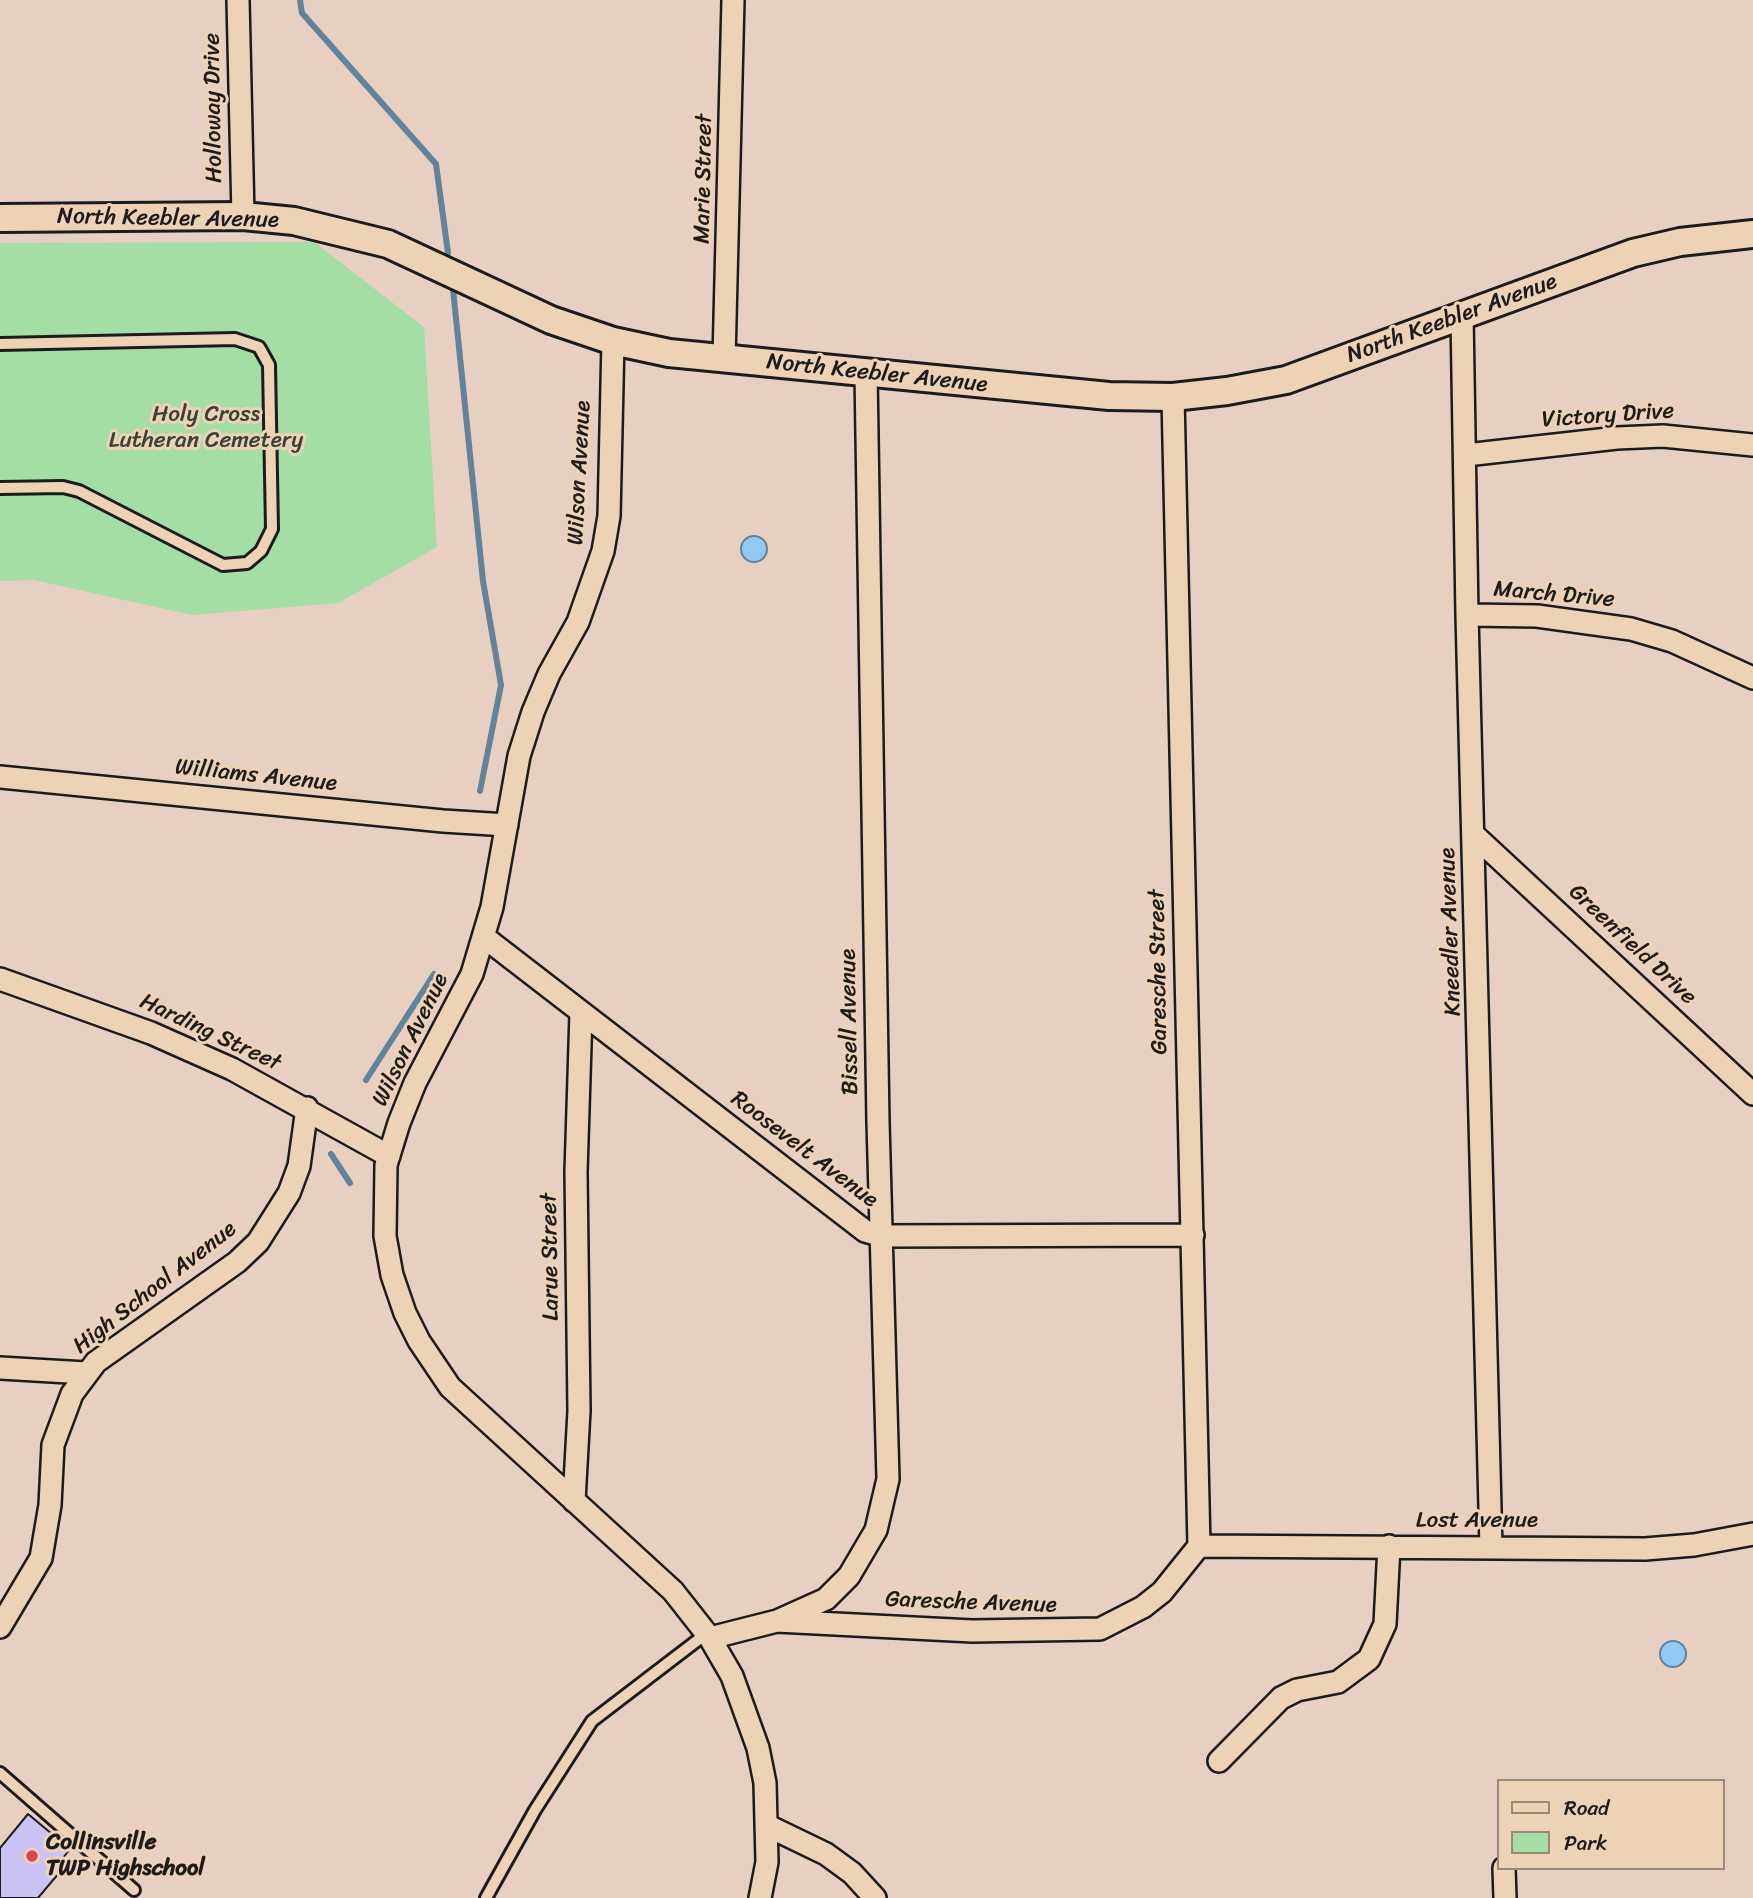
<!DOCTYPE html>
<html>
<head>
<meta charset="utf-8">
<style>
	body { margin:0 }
	#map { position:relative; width:1753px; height:1898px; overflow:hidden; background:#e7cfc2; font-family:Sriracha,sans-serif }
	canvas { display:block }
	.legend { position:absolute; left:1497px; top:1779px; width:228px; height:91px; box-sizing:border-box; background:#eed2b5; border:2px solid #9a8978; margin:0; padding:9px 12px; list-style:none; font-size:21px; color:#1c1c1c }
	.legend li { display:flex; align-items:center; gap:14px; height:35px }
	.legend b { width:35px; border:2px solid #9a8978 }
</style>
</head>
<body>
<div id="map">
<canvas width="1753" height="1898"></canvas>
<ul class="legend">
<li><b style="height:9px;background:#eed2b5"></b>Road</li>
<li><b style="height:19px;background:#a4dea4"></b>Park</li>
</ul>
</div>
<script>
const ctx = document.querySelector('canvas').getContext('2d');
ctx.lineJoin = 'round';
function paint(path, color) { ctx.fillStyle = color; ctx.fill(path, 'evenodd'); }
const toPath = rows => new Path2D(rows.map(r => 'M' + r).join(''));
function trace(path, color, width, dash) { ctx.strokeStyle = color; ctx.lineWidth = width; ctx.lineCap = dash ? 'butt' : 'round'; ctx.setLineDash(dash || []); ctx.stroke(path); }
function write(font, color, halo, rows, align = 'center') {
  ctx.font = font + ' Sriracha,sans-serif'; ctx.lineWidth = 6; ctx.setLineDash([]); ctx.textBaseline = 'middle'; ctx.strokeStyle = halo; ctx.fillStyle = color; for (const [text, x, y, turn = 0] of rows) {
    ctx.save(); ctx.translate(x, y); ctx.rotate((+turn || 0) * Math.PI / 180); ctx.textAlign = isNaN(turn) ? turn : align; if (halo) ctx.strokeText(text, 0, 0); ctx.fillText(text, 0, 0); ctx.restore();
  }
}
const green = toPath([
	[314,242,424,327,437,547,338,603,192,615,34,580,0,581,0,243]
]);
const water = toPath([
	'741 549a13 13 0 1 1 26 0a13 13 0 1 1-26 0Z',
	'1660 1654a13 13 0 1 1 26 0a13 13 0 1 1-26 0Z'
]);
const stream = toPath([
	[300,0,302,13,436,164,448,253],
	[453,289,483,581,501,685,480,791],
	[366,1080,434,974],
	[331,1154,350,1183]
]);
const building = toPath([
	[28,1814,70,1849,59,1863,64,1867,38,1898,0,1898,0,1848,28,1814]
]);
const service = toPath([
	[0,344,235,339,259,347,269,365,272,529,261,551,247,563,223,565,79,491,63,487,0,488],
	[0,1773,134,1890],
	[486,1898,535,1810,592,1721,707,1633]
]);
const minor = toPath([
	[238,0,243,216],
	[1462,315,1467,615,1491,1547],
	[613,341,609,516,603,551,578,622,549,674,533,712,519,756,492,907,472,974,415,1083,399,1123,386,1165,385,1236,392,1275,405,1313,419,1341,450,1387,673,1591,710,1638,732,1676,758,1748,765,1783,767,1862,760,1898],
	[724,359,733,0],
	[1173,397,1199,1546],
	[1466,455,1617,438,1663,436,1753,445],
	[1467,615,1537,616,1631,629,1672,641,1753,678],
	[0,777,443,821,507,825],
	[1474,835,1753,1094],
	[484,937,865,1231,882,1236,1193,1235],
	[0,979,151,1033,232,1069,389,1156],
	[0,1368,86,1373],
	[574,1501,579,1411,576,1172,581,1013],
	[1199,1546,1645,1549,1694,1545,1753,1534],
	[777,1621,826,1599,849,1576,876,1530,888,1479,878,1122,866,373],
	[0,1627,41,1558,50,1505,53,1445,72,1394,96,1362,237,1262,258,1242,289,1193,299,1166,307,1108],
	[710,1638,777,1621,972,1631,1100,1629,1143,1607,1162,1592,1199,1546],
	[1219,1761,1281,1698,1297,1690,1338,1682,1369,1659,1385,1624,1389,1546],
	[768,1826,826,1854,852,1873,875,1898],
	[1504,1868,1505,1898]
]);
const tertiary = toPath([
	[0,218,243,216,294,221,388,244,551,320,613,341,669,353,1109,396,1173,397,1227,391,1286,380,1633,253,1680,242,1753,234]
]);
const markers = [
	[32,1856,7,"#d1495b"]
];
const streetNames = [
	["Holloway Drive",214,108,-91],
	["Marie Street",704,179,-89],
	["North Keebler Avenue",168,219,1],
	["North Keebler Avenue",1452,319,-20],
	["North Keebler Avenue",877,374,6],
	["Victory Drive",1608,416,-4],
	["Wilson Avenue",580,473,-87],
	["March Drive",1554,595,5],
	["Williams Avenue",256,776,6],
	["Kneedler Avenue",1451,932,-92],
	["Greenfield Drive",1632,945,43],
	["Garesche Street",1159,972,-91],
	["Bissell Avenue",850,1022,-91],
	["Harding Street",210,1033,25],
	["Wilson Avenue",411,1040,-64],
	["Roosevelt Avenue",804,1150,37],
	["Larue Street",551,1257,-91],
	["High School Avenue",155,1288,-38],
	["Lost Avenue",1477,1521],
	["Garesche Avenue",971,1603,2]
];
const parkNames = [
	["Holy Cross",206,415],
	["Lutheran Cemetery",206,441]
];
const poiNames = [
	["Collinsville",46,1843],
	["TWP Highschool",46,1869]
];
paint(green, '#a4dea4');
paint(water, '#93c8f0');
trace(water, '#63839b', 2);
trace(stream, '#63839b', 6);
paint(building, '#cbc2f4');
trace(building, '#1c1c1c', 2);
trace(service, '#1c1c1c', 16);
trace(minor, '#1c1c1c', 26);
trace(tertiary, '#1c1c1c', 32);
trace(service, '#eed2b5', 10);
trace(minor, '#eed2b5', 21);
trace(tertiary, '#eed2b5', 26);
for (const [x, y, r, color] of markers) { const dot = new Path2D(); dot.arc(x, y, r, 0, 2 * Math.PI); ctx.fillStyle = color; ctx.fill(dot); trace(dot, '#eed2b5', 2.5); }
write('23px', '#1c1c1c', '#eed2b5', streetNames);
write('23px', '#374337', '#eed2b5', parkNames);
write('bold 23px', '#1c1c1c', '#eed2b5', poiNames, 'left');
</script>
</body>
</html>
